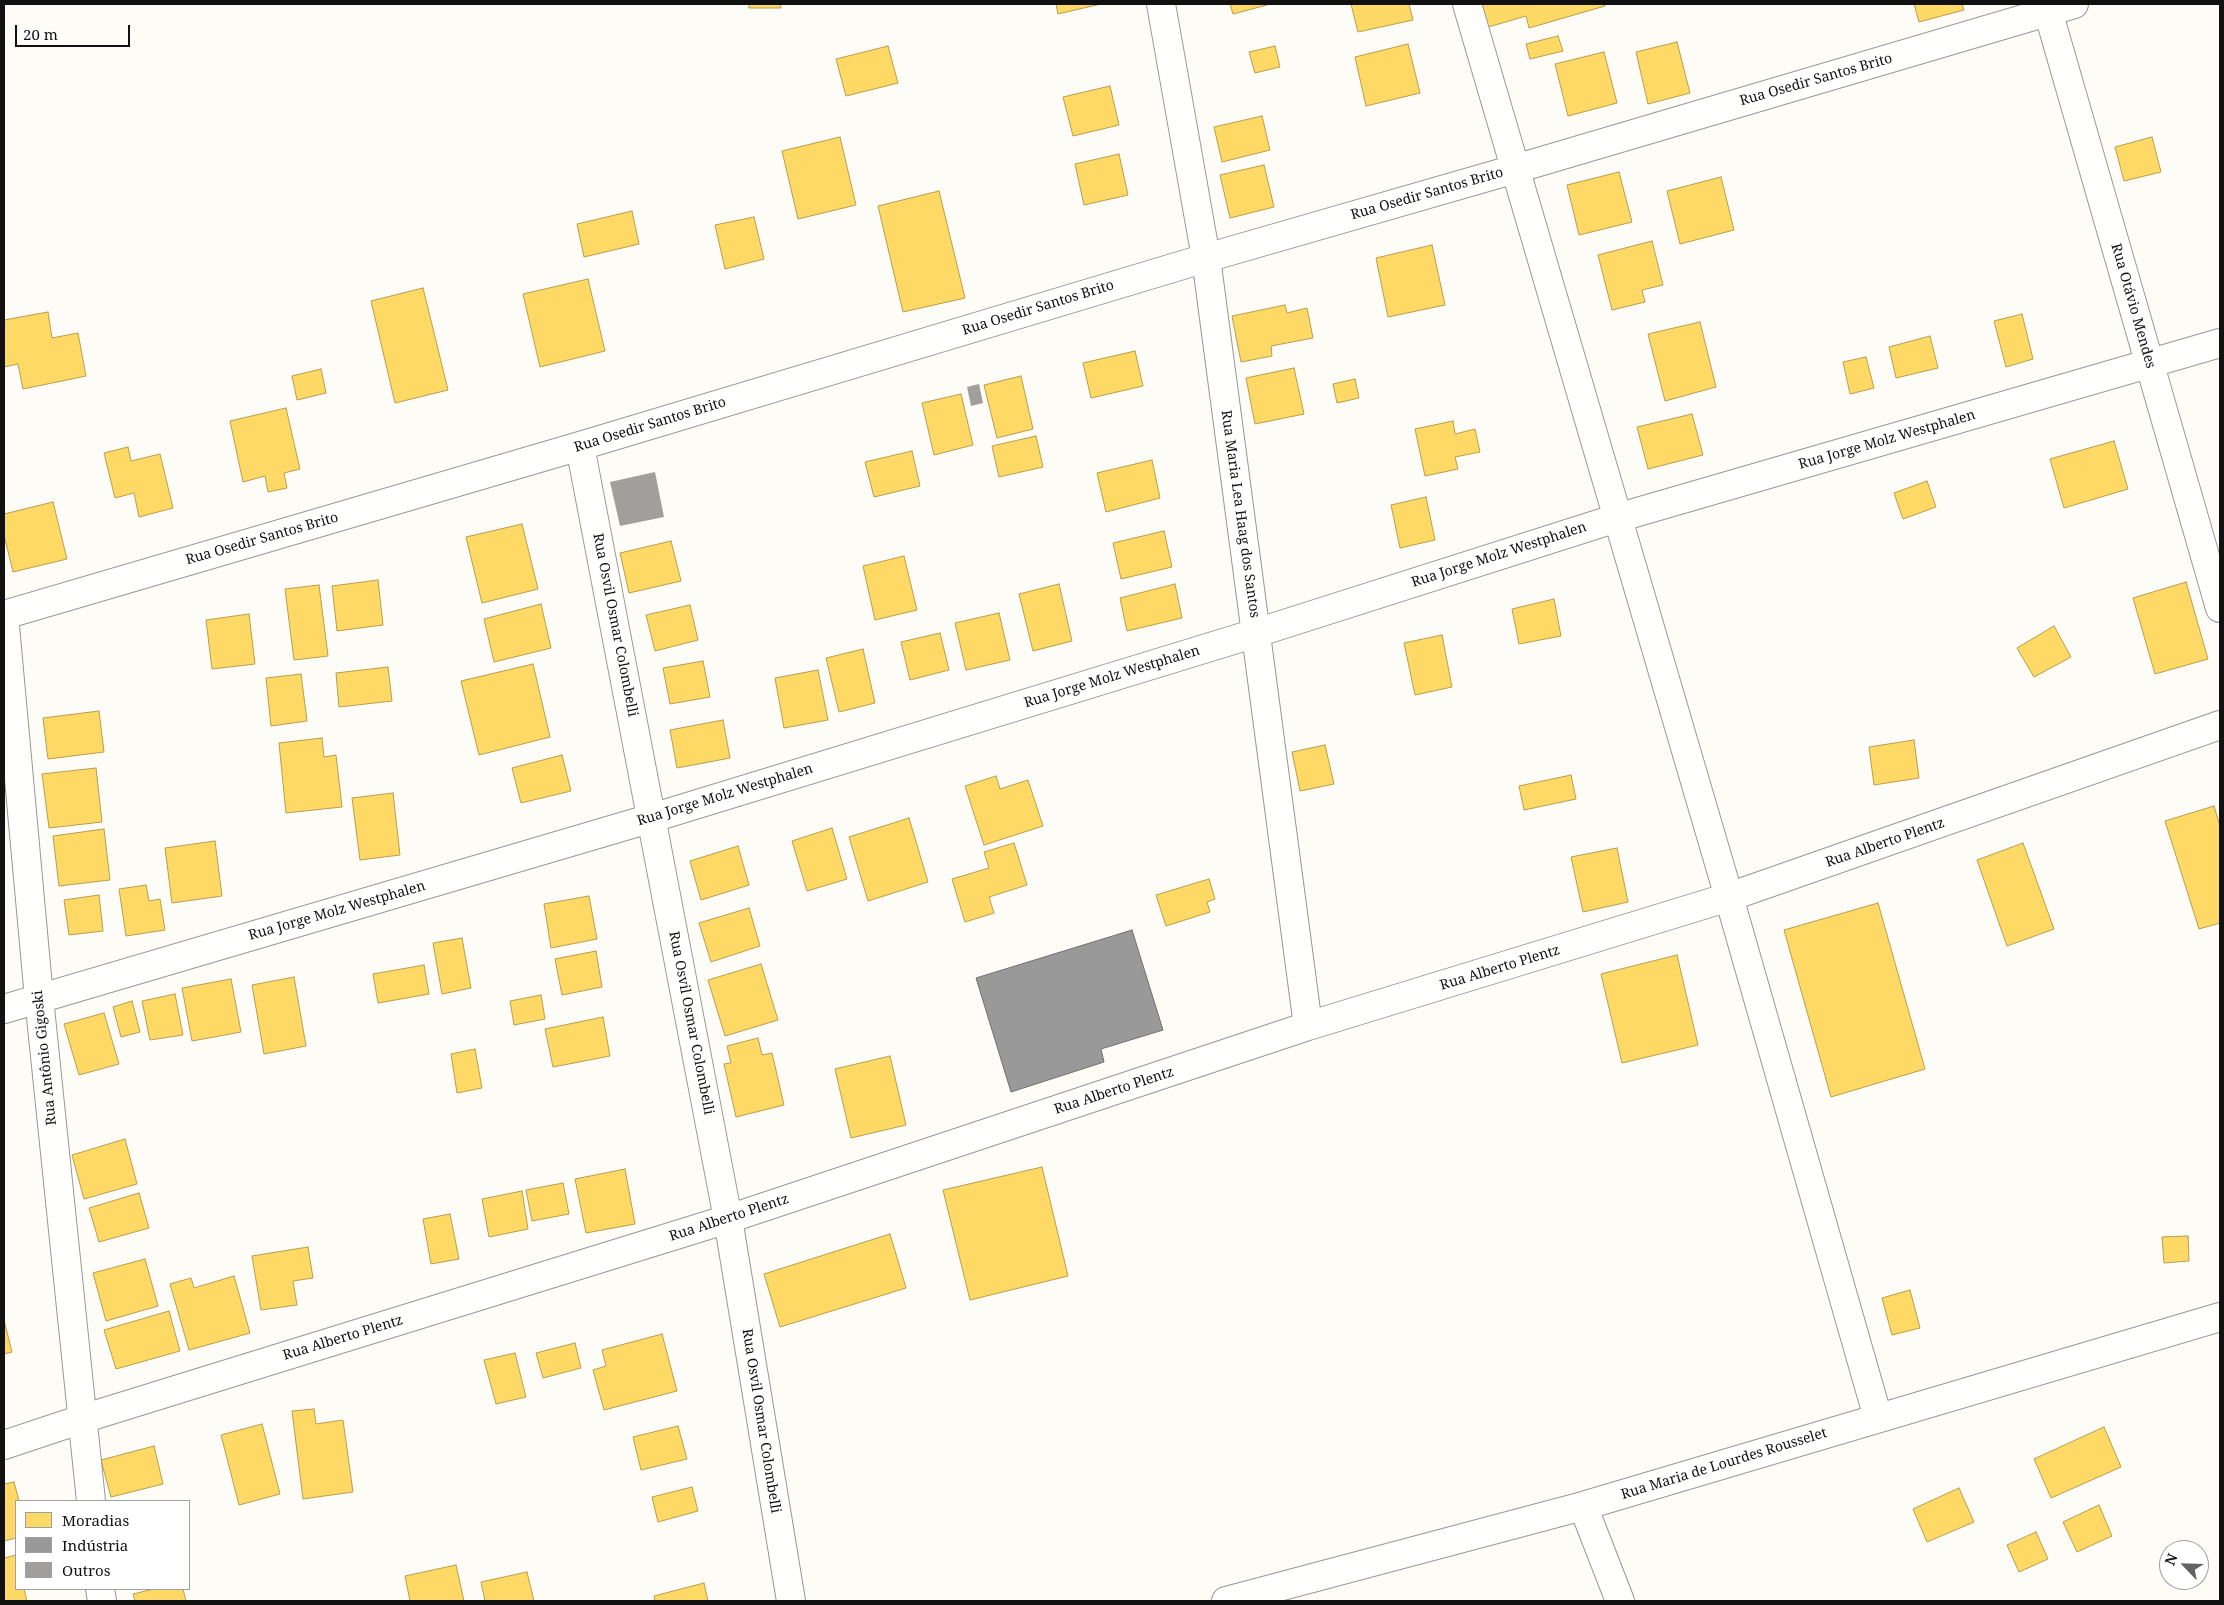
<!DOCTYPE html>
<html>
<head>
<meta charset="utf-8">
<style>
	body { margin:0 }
	#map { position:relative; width:2224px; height:1605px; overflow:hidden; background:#fdfcf7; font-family:"Noto Serif",serif }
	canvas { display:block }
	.frame { position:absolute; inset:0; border:5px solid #111; pointer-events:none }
	.legend { position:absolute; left:15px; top:1500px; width:175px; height:90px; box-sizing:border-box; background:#fff; border:1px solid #a0a0a0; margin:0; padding:6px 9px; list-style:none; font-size:15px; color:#111 }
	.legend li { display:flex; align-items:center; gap:10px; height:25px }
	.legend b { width:25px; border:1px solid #a0a0a0 }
	.north { position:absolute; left:2159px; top:1540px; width:50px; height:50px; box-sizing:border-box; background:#fff; border:1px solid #a0a0a0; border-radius:50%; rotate:294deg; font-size:14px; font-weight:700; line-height:20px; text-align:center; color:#111 }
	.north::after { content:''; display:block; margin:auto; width:18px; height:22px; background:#646362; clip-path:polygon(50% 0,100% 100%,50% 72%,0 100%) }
	.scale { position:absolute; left:15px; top:25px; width:115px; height:22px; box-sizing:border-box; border:2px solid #111; border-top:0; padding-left:6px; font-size:15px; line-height:18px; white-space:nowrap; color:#111; -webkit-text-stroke:4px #fff; paint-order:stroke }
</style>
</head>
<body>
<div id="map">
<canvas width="2224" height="1605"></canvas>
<div class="frame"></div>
<ul class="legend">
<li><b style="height:14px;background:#ffd966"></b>Moradias</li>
<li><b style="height:14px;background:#999"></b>Indústria</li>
<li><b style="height:14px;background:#a19f9c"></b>Outros</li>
</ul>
<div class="north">N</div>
<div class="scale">20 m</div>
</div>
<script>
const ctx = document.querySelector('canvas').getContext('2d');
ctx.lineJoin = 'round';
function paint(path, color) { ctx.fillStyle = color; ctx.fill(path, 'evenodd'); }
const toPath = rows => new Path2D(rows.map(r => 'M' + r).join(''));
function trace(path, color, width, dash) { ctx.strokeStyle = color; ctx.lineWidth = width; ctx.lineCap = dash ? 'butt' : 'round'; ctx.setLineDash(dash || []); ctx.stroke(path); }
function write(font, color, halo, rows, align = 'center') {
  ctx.font = font + ' "Noto Serif",serif'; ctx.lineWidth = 5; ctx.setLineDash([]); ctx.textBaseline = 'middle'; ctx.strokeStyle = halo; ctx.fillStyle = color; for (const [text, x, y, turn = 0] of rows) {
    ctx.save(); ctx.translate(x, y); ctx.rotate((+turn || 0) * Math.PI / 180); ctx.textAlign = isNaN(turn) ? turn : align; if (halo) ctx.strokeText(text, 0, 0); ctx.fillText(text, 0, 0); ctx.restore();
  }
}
const homes = toPath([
	[749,4,780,4,781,8,749,8,749,4],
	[1056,4,1101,4,1058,14,1056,4],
	[1230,4,1266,4,1267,5,1233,14,1230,4],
	[1351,4,1409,4,1413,20,1358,32,1351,4],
	[1479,4,1604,4,1605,6,1529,28,1526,16,1485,28,1479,4],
	[1914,4,1962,4,1964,10,1919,22,1914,4],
	[1558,36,1563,51,1530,59,1526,44,1558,36],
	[1677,42,1690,93,1648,104,1636,52,1677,42],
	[1408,44,1420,93,1366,106,1355,57,1408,44],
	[888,46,898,83,846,96,836,59,888,46],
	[1275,46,1280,67,1255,73,1249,52,1275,46],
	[1604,52,1617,103,1568,116,1555,64,1604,52],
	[1110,86,1119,125,1073,136,1063,97,1110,86],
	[1262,116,1270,150,1222,162,1214,127,1262,116],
	[840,137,856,205,798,219,782,151,840,137],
	[2152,137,2161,172,2124,181,2115,147,2152,137],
	[1119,154,1128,195,1084,205,1075,164,1119,154],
	[1264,165,1274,207,1230,218,1220,175,1264,165],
	[1619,172,1632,222,1579,235,1567,185,1619,172],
	[1721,177,1734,230,1680,244,1667,191,1721,177],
	[939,191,965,298,903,312,878,206,939,191],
	[632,211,639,244,584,257,577,224,632,211],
	[754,217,764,259,725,269,715,225,754,217],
	[1652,241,1663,285,1642,290,1645,302,1612,310,1598,255,1652,241],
	[1432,245,1445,305,1388,317,1376,258,1432,245],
	[588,279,605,351,540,367,523,294,588,279],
	[423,288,448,390,395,403,371,301,423,288],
	[1285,305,1287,313,1307,308,1313,338,1271,346,1272,356,1241,362,1232,316,1285,305],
	[48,312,52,338,78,333,86,376,23,389,18,364,4,367,4,320,48,312],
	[2022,314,2033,359,2006,367,1994,321,2022,314],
	[1700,322,1716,387,1665,401,1648,334,1700,322],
	[1930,336,1938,368,1896,378,1889,347,1930,336],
	[1135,351,1143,386,1091,398,1083,363,1135,351],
	[1866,357,1874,388,1850,394,1843,362,1866,357],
	[1294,368,1304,414,1255,424,1246,378,1294,368],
	[321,369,326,393,297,400,292,376,321,369],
	[1021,376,1033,429,997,438,984,385,1021,376],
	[1355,379,1359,398,1337,403,1333,384,1355,379],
	[961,394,973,445,934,455,922,403,961,394],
	[286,408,300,469,284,473,287,488,268,492,265,476,243,482,230,421,286,408],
	[1692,414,1703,455,1648,469,1637,427,1692,414],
	[1453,421,1455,434,1475,429,1480,452,1455,457,1458,469,1425,476,1415,429,1453,421],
	[1036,436,1043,467,999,477,992,446,1036,436],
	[2114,441,2128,489,2064,508,2050,459,2114,441],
	[128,447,131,461,160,454,173,508,139,517,134,493,115,498,104,453,128,447],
	[912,451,920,486,874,497,865,462,912,451],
	[1152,460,1160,498,1106,512,1097,473,1152,460],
	[1927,481,1936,507,1903,519,1894,493,1927,481],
	[1426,497,1435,540,1400,548,1391,505,1426,497],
	[53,502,67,559,13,572,4,535,4,514,53,502],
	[522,524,538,589,482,603,466,537,522,524],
	[1164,531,1172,567,1121,579,1113,543,1164,531],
	[671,541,681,581,629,593,620,553,671,541],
	[904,556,917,610,875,620,863,566,904,556],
	[378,580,383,625,337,631,332,586,378,580],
	[2186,582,2208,659,2155,674,2133,598,2186,582],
	[1059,584,1072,641,1033,651,1019,594,1059,584],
	[1175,584,1182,618,1127,631,1120,598,1175,584],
	[319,585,328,656,294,660,285,589,319,585],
	[1554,599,1561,636,1519,644,1512,609,1554,599],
	[541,604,551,648,494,662,484,619,541,604],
	[690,605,698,640,655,651,646,615,690,605],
	[999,613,1010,660,966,670,955,623,999,613],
	[249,614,255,664,212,669,206,620,249,614],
	[2054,626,2071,657,2034,677,2017,648,2054,626],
	[940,633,949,670,910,680,901,642,940,633],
	[1442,635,1452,687,1415,695,1404,643,1442,635],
	[863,649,875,703,839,712,826,658,863,649],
	[703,661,710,697,670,704,663,668,703,661],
	[533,664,550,737,479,755,461,681,533,664],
	[388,667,392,701,339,707,336,673,388,667],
	[818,670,828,720,784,728,775,678,818,670],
	[301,674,307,721,271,726,266,678,301,674],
	[99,711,104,752,48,759,43,718,99,711],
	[723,720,730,758,677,768,670,730,723,720],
	[322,738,324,757,336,755,342,807,286,813,279,743,322,738],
	[1914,740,1919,778,1874,785,1869,747,1914,740],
	[1325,745,1334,784,1300,791,1292,752,1325,745],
	[562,755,571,791,521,803,512,768,562,755],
	[96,768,102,822,49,828,42,774,96,768],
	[1571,775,1576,799,1524,810,1519,786,1571,775],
	[996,776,1000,789,1028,780,1043,826,984,845,965,786,996,776],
	[393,793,400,855,360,860,352,798,393,793],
	[2214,806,2220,826,2220,923,2199,929,2165,821,2214,806],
	[909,818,928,882,868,901,849,837,909,818],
	[832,828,847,879,807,891,792,841,832,828],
	[104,829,110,880,59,886,53,836,104,829],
	[215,841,222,896,172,903,165,848,215,841],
	[1014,843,1027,885,989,897,994,913,965,922,952,879,989,868,984,852,1014,843],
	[2023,843,2054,929,2007,946,1977,860,2023,843],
	[738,846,749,885,701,900,690,861,738,846],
	[1617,848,1628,902,1583,912,1571,857,1617,848],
	[1209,879,1215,899,1207,902,1210,912,1166,926,1156,895,1209,879],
	[146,885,149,901,160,899,165,930,126,936,119,889,146,885],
	[99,895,103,931,69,935,64,900,99,895],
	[589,896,597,939,551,948,544,904,589,896],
	[1878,903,1925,1069,1831,1097,1784,930,1878,903],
	[749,908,760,946,711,962,699,923,749,908],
	[462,938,471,988,442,994,433,943,462,938],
	[596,951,602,987,562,995,555,959,596,951],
	[1677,955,1698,1045,1622,1063,1601,974,1677,955],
	[761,964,778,1020,725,1036,708,980,761,964],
	[424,965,429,994,378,1003,373,974,424,965],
	[294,977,306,1046,264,1054,252,985,294,977],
	[231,979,241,1032,192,1041,182,988,231,979],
	[175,994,183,1035,150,1040,142,1001,175,994],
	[541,995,545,1019,514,1025,510,1001,541,995],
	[132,1001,140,1032,121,1037,113,1007,132,1001],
	[104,1013,119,1064,79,1075,64,1024,104,1013],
	[603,1017,610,1056,553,1067,545,1029,603,1017],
	[758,1038,762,1055,772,1053,784,1105,736,1117,724,1064,731,1063,727,1046,758,1038],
	[475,1049,482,1088,457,1093,451,1054,475,1049],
	[890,1056,906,1125,851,1138,835,1069,890,1056],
	[125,1139,137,1184,84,1199,72,1155,125,1139],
	[1042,1167,1068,1276,970,1300,943,1190,1042,1167],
	[625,1169,635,1224,586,1233,575,1179,625,1169],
	[563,1183,569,1214,532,1221,526,1190,563,1183],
	[522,1191,528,1229,489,1237,482,1199,522,1191],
	[139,1193,149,1228,99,1242,89,1208,139,1193],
	[450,1214,459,1259,431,1264,423,1219,450,1214],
	[890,1234,906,1288,780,1327,764,1274,890,1234],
	[2188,1236,2189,1261,2164,1263,2162,1237,2188,1236],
	[308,1247,313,1278,293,1281,297,1305,261,1310,252,1256,308,1247],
	[145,1259,158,1306,106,1321,93,1273,145,1259],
	[234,1276,250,1333,189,1350,170,1284,191,1278,194,1288,234,1276],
	[1910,1290,1920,1328,1892,1335,1882,1298,1910,1290],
	[169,1311,180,1351,116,1369,104,1330,169,1311],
	[4,1320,12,1352,4,1354,4,1320],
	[662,1334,677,1391,604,1410,593,1370,606,1366,602,1350,662,1334],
	[575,1343,581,1368,543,1378,536,1353,575,1343],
	[515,1353,526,1397,496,1404,484,1360,515,1353],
	[314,1409,316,1424,343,1420,353,1492,303,1499,292,1411,314,1409],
	[262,1424,280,1494,239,1505,221,1435,262,1424],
	[678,1426,687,1459,641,1470,633,1437,678,1426],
	[2104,1427,2121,1467,2051,1498,2034,1459,2104,1427],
	[154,1446,163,1484,111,1497,101,1460,154,1446],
	[14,1482,19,1501,16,1501,16,1538,4,1541,4,1484,14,1482],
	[692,1487,698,1511,658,1522,652,1497,692,1487],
	[1959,1488,1974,1522,1927,1542,1913,1509,1959,1488],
	[2099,1505,2112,1536,2077,1552,2063,1522,2099,1505],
	[2036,1532,2048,1559,2019,1572,2007,1545,2036,1532],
	[16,1555,16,1589,24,1589,27,1601,4,1601,4,1558,16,1555],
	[456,1565,464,1601,410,1601,405,1576,456,1565],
	[527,1572,534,1601,485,1601,481,1582,527,1572],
	[704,1583,708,1601,655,1601,654,1596,704,1583],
	[154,1589,183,1589,186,1601,135,1601,133,1594,154,1589]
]);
const industry = toPath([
	[1132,930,1163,1030,1101,1049,1104,1062,1011,1092,976,978,1132,930]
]);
const building = toPath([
	[979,384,983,403,971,406,967,387],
	[655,472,664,517,620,526,610,482]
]);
const minor = toPath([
	[1161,4,1206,258,1308,1026],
	[1467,4,1729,897,1878,1418],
	[2046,4,2220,608],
	[580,446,728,1219,791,1601],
	[4,615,580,446,1206,258,1515,169,2074,4],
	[4,615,39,998,91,1501],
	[4,1009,652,818,1256,633,1617,518,2220,343],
	[4,1445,82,1419,728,1219,1308,1026,1729,897,2220,725],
	[1583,1506,1620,1601],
	[100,1589,102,1601],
	[1226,1601,1583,1506,2220,1317]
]);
const streetNames = [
	["Rua Osedir Santos Brito",1816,80,-16],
	["Rua Osedir Santos Brito",1427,194,-16],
	["Rua Otávio Mendes",2133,306,74],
	["Rua Osedir Santos Brito",1038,308,-17],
	["Rua Osedir Santos Brito",650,425,-17],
	["Rua Jorge Molz Westphalen",1887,440,-16],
	["Rua Maria Lea Haag dos Santos",1240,514,82],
	["Rua Osedir Santos Brito",262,539,-16],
	["Rua Jorge Molz Westphalen",1499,555,-18],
	["Rua Osvil Osmar Colombelli",615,625,79],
	["Rua Jorge Molz Westphalen",1112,677,-17],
	["Rua Jorge Molz Westphalen",725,795,-17],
	["Rua Alberto Plentz",1885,843,-19],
	["Rua Jorge Molz Westphalen",337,911,-16],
	["Rua Alberto Plentz",1500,968,-17],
	["Rua Osvil Osmar Colombelli",691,1023,79],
	["Rua Antônio Gigoski",45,1058,-96],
	["Rua Alberto Plentz",1114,1091,-18],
	["Rua Alberto Plentz",729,1218,-18],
	["Rua Alberto Plentz",343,1338,-17],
	["Rua Osvil Osmar Colombelli",761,1421,81],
	["Rua Maria de Lourdes Rousselet",1724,1464,-17]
];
paint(homes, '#ffd966');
trace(homes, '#b89d4c', 1);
paint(industry, '#999');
trace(industry, '#707070', 1);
paint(building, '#a19f9c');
trace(minor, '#979795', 30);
trace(minor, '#fffffe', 28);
write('14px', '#111', '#fff', streetNames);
</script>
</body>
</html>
